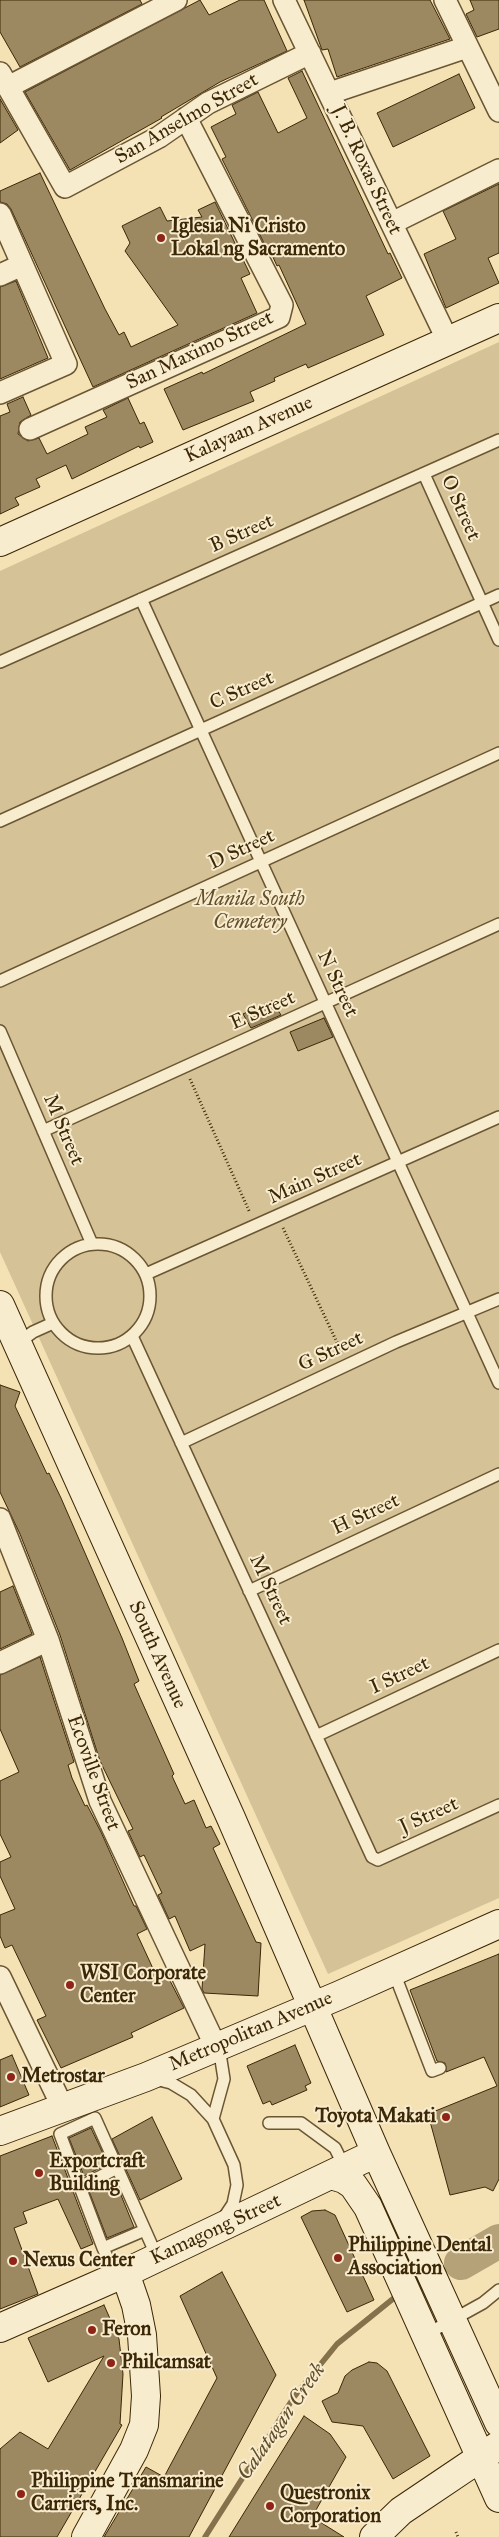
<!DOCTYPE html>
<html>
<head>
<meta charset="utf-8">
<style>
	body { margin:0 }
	canvas { display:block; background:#f4e1b4 }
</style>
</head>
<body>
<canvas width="499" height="2537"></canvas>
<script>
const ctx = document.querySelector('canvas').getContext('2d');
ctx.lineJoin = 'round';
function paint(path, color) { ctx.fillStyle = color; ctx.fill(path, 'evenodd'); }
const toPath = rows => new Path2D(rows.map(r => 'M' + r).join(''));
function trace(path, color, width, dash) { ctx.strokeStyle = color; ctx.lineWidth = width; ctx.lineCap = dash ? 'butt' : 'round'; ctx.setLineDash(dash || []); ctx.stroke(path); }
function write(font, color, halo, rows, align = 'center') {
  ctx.font = font + ' "IM FELL Great Primer",serif'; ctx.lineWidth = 4; ctx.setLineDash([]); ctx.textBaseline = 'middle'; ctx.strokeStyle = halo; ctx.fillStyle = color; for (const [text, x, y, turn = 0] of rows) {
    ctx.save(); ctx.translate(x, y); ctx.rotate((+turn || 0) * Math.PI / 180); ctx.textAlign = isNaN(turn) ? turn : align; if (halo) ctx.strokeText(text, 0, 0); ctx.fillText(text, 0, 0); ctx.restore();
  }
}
const green = toPath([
	[499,342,499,1898,328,1974,0,1252,0,571]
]);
const stream = toPath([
	[440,2272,461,2263],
	[205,2537,294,2397,337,2344,394,2298]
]);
const river = toPath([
	[461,2263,499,2241]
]);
const building = toPath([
	[0,0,140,0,142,4,20,67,0,32,0,0],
	[200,0,209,15,240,0,264,0,287,51,220,82,161,117,162,118,70,170,25,92,200,0],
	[304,0,430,0,450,39,337,77,328,49,322,50,304,0],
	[470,0,499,0,499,29,477,37,466,14,474,10,470,0],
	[302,71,388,254,390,253,402,278,366,296,384,335,308,368,306,364,274,378,275,381,250,392,254,401,183,430,164,389,202,372,203,374,306,324,279,265,277,266,267,244,265,245,222,159,226,157,211,127,236,114,232,105,258,92,278,133,307,118,288,78,302,71],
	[459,74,475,108,393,147,377,113,459,74],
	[0,99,18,130,0,143,0,99],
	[40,173,105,309,119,335,124,332,131,347,178,325,125,251,130,243,122,226,160,207,167,221,202,217,198,210,215,202,250,274,241,278,257,313,93,387,11,209,7,204,0,202,0,191,40,173],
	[499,184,499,253,488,258,499,283,446,308,424,254,456,239,443,211,499,184],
	[16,281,48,358,0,379,0,287,16,281],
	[23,397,31,415,20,422,18,434,28,441,39,438,47,454,88,434,85,427,107,417,103,410,128,398,140,424,144,422,153,442,140,448,139,446,72,479,66,465,36,479,40,487,15,498,19,505,0,514,0,416,10,412,7,404,23,397],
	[272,1001,281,1015,251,1028,243,1014,272,1001],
	[324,1018,333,1037,298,1051,290,1032,324,1018],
	[0,1385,20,1392,15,1406,47,1474,49,1473,61,1498,122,1638,139,1681,134,1684,174,1774,172,1776,185,1804,194,1800,206,1828,211,1826,220,1844,213,1848,256,1942,261,1943,258,1996,204,1993,202,1989,205,1944,190,1951,175,1916,169,1919,158,1895,162,1893,144,1855,140,1857,128,1831,133,1829,100,1761,60,1635,20,1534,0,1492,0,1385],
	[13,1586,32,1634,0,1649,0,1592,13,1586],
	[40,1657,74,1762,68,1765,72,1778,85,1806,87,1805,101,1832,134,1906,136,1906,147,1929,137,1934,156,1975,165,1971,184,2008,131,2033,133,2037,61,2068,37,2020,46,2016,12,1945,5,1948,0,1936,0,1915,15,1909,0,1876,0,1862,11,1857,0,1834,0,1781,19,1772,0,1729,0,1675,40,1657],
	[499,1954,499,2179,493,2191,485,2187,450,2195,428,2114,497,2086,484,2057,446,2072,445,2063,437,2061,410,1990,499,1954],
	[295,2045,311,2083,305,2086,307,2090,272,2105,270,2101,263,2104,247,2066,295,2045],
	[12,2055,29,2095,0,2107,0,2060,12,2055],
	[152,2117,182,2179,140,2200,112,2139,152,2117],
	[91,2128,108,2164,84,2176,69,2138,91,2128],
	[52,2136,93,2244,81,2249,58,2199,23,2212,27,2223,14,2228,38,2294,0,2309,0,2156,52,2136],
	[114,2178,134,2227,107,2238,89,2191,114,2178],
	[325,2210,335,2215,374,2300,347,2312,301,2217,312,2211,325,2210],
	[222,2272,276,2375,189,2537,104,2537,146,2467,164,2477,217,2378,180,2296,222,2272],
	[104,2305,119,2339,123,2374,120,2424,122,2425,57,2537,0,2537,0,2449,20,2432,48,2449,104,2356,48,2382,28,2338,104,2305],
	[369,2362,377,2363,387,2371,430,2456,393,2479,363,2426,332,2422,322,2401,338,2393,345,2376,352,2370,369,2362],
	[304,2416,330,2434,346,2457,312,2517,344,2537,229,2537,304,2416]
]);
const path = toPath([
	[190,1079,250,1213],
	[283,1228,342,1353],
	[456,2532,458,2537]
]);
const lane = toPath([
	[424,474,499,640],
	[141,599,499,1383],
	[0,662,499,440],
	[0,821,499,595],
	[0,981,499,753],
	[0,1031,92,1244],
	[43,1131,499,924],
	'46 1296a52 52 0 1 1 104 0a52 52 0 1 1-104 0Z',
	[146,1274,499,1117],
	[132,1336,372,1857,378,1860,499,1805],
	[18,1343,33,1332,53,1323],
	[181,1443,396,1342,499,1299],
	[249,1591,499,1474],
	[316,1736,499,1650],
	[393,1970,432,2071,440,2068],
	[155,2079,171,2083,191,2095,213,2119,234,2165,237,2185,233,2204,223,2219],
	[213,2119,224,2079,221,2060,216,2047],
	[269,2123,301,2123,335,2148,345,2168],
	[80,2187,117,2168],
	[145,2230,157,2257],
	[103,2248,145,2230,95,2118,60,2134,103,2248,116,2277],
	[425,2335,483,2303,499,2290]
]);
const street = toPath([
	[284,0,448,341],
	[445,0,499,111],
	[0,73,65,187,159,137,208,103,310,53],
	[8,87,176,0],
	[330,93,467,47],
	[0,214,66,364,0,393],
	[392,223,499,170],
	[0,275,22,265],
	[30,429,279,317,282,305,186,118],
	[0,1519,48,1640,100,1801,216,2047],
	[0,1663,48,1640],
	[0,1977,63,2108]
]);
const secondary = toPath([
	[0,542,499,318],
	[0,1305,231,1818,376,2153,499,2423],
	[0,2131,146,2077,340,1995,499,1924],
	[331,2175,344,2179,353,2185,368,2207,499,2498],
	[0,2328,125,2273,376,2153],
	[86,2537,134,2450,144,2425,146,2396,142,2335,136,2305,125,2273],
	[374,2537,401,2511,499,2445]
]);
const markers = [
	[161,238,5,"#8f2418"],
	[70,1985,5,"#8f2418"],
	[11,2077,5,"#8f2418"],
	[446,2117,5,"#8f2418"],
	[39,2173,5,"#8f2418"],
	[338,2258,5,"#8f2418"],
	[13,2261,5,"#8f2418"],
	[92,2330,5,"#8f2418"],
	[111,2363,5,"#8f2418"],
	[21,2494,5,"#8f2418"],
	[270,2506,5,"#8f2418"]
];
const streetNames = [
	["San Anselmo Street",187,119,-30],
	["J. B. Roxas Street",366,170,65],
	["San Maximo Street",200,351,-25],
	["Kalayaan Avenue",249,430,-24],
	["O Street",460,508,66],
	["B Street",242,534,-24],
	["C Street",242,691,-24],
	["D Street",242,850,-25],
	["N Street",337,984,65],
	["E Street",263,1011,-24],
	["M Street",63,1130,67],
	["Main Street",315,1179,-24],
	["G Street",331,1352,-25],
	["H Street",366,1515,-25],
	["M Street",270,1590,65],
	["South Avenue",157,1655,66],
	["I Street",400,1676,-25],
	["Ecoville Street",93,1773,70],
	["J Street",429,1816,-24],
	["Metropolitan Avenue",251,2032,-23],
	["Kamagong Street",216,2230,-25]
];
const poiNames = [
	["Iglesia Ni Cristo",171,227],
	["Lokal ng Sacramento",171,250],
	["WSI Corporate",80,1974],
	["Center",80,1997],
	["Metrostar",21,2077],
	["Toyota Makati",436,2117,"right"],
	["Exportcraft",49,2162],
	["Building",49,2185],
	["Philippine Dental",348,2246],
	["Association",348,2269],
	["Nexus Center",23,2261],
	["Feron",102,2330],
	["Philcamsat",121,2363],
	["Philippine Transmarine",31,2482],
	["Carriers, Inc.",31,2505],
	["Questronix",280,2494],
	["Corporation",280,2517]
];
const parkNames = [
	["Manila South",250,900],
	["Cemetery",250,923]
];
const waterNames = [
	["Calatagan Creek",282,2422,-55]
];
paint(green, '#d5c297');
trace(stream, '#85714b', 5.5);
trace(river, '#b5a279', 34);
paint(building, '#9c8861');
trace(building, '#3c2807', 1);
trace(lane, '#6a5632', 14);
trace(street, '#6a5632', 24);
trace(secondary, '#3c2807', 30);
trace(path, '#3c2807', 3, [1, 2.5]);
trace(lane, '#f8ecce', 11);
trace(street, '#f8ecce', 21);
trace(secondary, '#f8ecce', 28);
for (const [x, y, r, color] of markers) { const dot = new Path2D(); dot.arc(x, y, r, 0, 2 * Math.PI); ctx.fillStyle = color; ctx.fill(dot); trace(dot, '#f8ecce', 2); }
write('20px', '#3c2807', '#f8ecce', streetNames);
write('bold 20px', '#3c2807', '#f8ecce', poiNames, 'left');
write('italic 20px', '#624e2b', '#f8ecce', parkNames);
write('italic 21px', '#604d29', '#f8ecce', waterNames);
</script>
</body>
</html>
